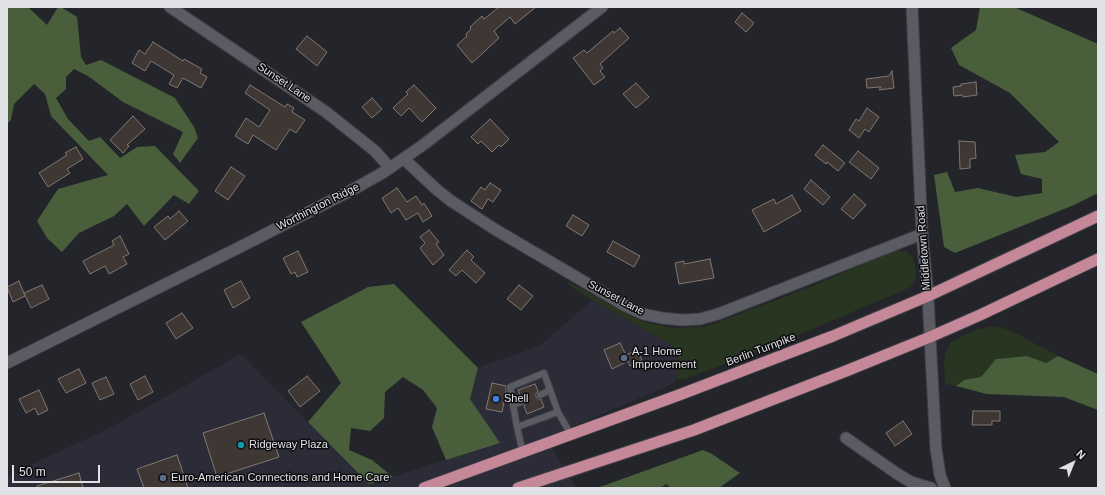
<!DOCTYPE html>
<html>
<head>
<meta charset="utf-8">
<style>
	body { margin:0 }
	#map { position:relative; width:1105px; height:495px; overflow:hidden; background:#24242b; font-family:Arial,sans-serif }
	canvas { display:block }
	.frame { position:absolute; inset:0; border:8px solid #e1e2e6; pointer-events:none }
	.north { position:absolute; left:1053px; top:443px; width:40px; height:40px; -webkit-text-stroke:3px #0d0d10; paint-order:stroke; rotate:43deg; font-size:11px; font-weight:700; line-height:16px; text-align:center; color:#e1e2e6 }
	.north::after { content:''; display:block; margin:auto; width:14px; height:18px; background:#e1e2e6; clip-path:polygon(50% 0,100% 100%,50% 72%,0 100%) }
	.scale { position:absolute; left:12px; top:465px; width:88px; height:18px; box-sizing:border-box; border:2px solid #e1e2e6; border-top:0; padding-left:5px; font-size:12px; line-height:14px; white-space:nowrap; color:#e1e2e6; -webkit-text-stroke:3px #0d0d10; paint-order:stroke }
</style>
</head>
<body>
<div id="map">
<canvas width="1105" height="495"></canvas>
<div class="frame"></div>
<div class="north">N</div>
<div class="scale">50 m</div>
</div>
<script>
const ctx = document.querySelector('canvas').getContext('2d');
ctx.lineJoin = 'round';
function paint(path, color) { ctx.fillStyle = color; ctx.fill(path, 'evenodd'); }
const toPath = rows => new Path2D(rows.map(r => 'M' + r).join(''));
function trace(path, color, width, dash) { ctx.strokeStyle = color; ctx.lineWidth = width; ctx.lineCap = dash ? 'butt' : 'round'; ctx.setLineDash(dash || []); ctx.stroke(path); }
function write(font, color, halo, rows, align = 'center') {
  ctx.font = font + ' Arial,sans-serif'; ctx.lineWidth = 3; ctx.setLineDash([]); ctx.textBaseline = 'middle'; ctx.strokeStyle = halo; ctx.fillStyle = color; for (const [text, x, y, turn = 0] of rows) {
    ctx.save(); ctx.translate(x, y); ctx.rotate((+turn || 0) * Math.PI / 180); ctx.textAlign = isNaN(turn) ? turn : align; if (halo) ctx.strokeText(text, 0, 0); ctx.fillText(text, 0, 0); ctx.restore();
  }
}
const built = toPath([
	[592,300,672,345,679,362,675,383,546,438,576,488,7,488,7,476,110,428,241,354,369,484,500,443,470,399,478,368,541,345]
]);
const green = toPath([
	[892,251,906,251,913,257,917,276,911,287,787,340,685,379,676,379,679,362,672,345,592,300,568,284,569,282,641,321,672,328,705,327,811,287],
	[994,326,1010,330,1058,356,1046,363,1027,356,996,359,981,377,964,380,956,386,945,384,944,363,945,353,950,343,974,330]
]);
const forest = toPath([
	[7,7,28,7,47,25,58,7,61,7,77,17,81,57,86,65,101,60,175,98,194,127,198,138,180,163,173,154,183,132,123,102,88,76,74,69,66,77,66,89,56,98,68,119,89,141,100,137,120,158,137,147,155,146,199,191,189,204,174,195,144,226,127,204,114,216,79,233,62,252,47,238,37,221,58,189,108,175,51,116,45,94,34,84,14,104,11,120,7,124],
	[980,7,1014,7,1098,44,1098,193,1074,205,955,253,944,247,934,175,947,172,955,192,978,188,1016,197,1042,193,1042,179,1021,174,1015,155,1045,152,1059,142,1010,93,959,65,951,48,976,30],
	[394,284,478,368,470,399,500,443,446,460,432,427,437,408,423,390,403,377,385,392,384,418,370,431,351,428,349,450,372,460,393,477,369,484,308,422,341,383,301,322,368,287],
	[1027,356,1046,363,1058,356,1098,374,1098,410,1064,397,987,394,956,386,964,380,981,377,996,359],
	[703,450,712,454,740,473,719,488,671,488,666,484,660,488,597,488]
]);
const building = toPath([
	[499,7,536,7,515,24,510,17,494,31,499,38,472,63,457,45,467,36,466,34,471,29,470,27,482,16,484,19,499,7],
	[742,13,754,23,746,32,735,22,742,13],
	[620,28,629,38,600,64,603,68,600,71,605,77,594,85,573,58,584,50,587,53,613,31,614,33,620,28],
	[307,36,327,52,317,66,296,49,307,36],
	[153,42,183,61,184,59,202,69,200,73,207,77,201,88,183,78,177,88,169,84,174,75,151,61,145,71,132,63,139,50,145,54,153,42],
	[892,71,894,88,879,90,881,87,867,88,866,79,889,76,892,71],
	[976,82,977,95,963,97,962,95,954,96,953,87,961,86,961,84,976,82],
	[636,83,649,97,636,108,623,94,636,83],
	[250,85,285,107,287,104,294,108,292,112,305,120,296,133,290,129,276,150,253,135,248,144,235,136,246,118,259,127,270,110,245,93,250,85],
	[414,85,436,108,422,122,409,108,401,116,393,108,408,94,406,92,414,85],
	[372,98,382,109,372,118,362,107,372,98],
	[867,108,879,117,869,132,865,129,859,138,849,130,856,119,859,121,867,108],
	[133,116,145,129,127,145,129,146,123,153,110,140,133,116],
	[490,119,509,139,501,147,499,145,492,152,481,141,478,144,471,137,490,119],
	[959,141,975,142,976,158,970,159,970,168,960,169,959,141],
	[823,145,845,163,838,171,827,162,826,164,815,155,823,145],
	[76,147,83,159,67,169,70,173,48,187,39,173,67,155,65,153,76,147],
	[858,151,879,168,871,179,849,162,858,151],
	[231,167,245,176,228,200,215,191,231,167],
	[811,180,830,197,823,205,804,189,811,180],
	[490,183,501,190,493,202,488,199,482,209,471,201,481,187,485,190,490,183],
	[397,188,407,202,416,196,422,205,424,203,432,216,423,222,418,213,406,220,398,208,391,213,382,198,397,188],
	[854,194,866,205,853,219,841,209,854,194],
	[792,195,801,211,764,232,752,210,774,199,776,204,792,195],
	[179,211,188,221,165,240,154,227,168,216,170,219,179,211],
	[573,215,589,225,582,236,566,226,573,215],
	[429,230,439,242,436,244,444,255,433,265,420,248,425,243,420,237,429,230],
	[120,236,129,254,123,257,127,264,109,274,105,266,90,274,83,261,114,245,112,241,120,236],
	[613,241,640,256,634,267,607,252,613,241],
	[467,250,474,257,471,260,485,273,476,283,462,270,456,276,449,270,467,250],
	[298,251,308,272,297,277,295,272,291,274,283,258,298,251],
	[710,259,714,278,679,284,675,263,684,261,684,264,710,259],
	[19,281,25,296,13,302,7,287,19,281],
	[241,281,250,298,233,308,224,290,241,281],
	[42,285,49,299,31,308,24,293,42,285],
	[519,285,533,296,521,310,507,299,519,285],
	[182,313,193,328,176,339,166,323,182,313],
	[620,343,626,355,637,350,642,360,630,366,628,361,612,369,604,350,620,343],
	[79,369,86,383,66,393,58,379,79,369],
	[145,376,153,392,138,400,130,384,145,376],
	[307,376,320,391,300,407,288,391,307,376],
	[106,377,114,394,100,400,92,383,106,377],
	[492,383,506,386,506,392,502,412,486,409,492,383],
	[535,384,538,391,536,393,536,397,538,399,541,399,544,407,527,414,524,406,526,403,526,400,523,398,521,398,518,390,535,384],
	[39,390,48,410,38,415,35,408,26,413,19,399,39,390],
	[973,411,1000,411,1000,421,992,421,992,425,972,425,973,411],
	[264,413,279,457,217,477,203,433,264,413],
	[903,421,912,434,895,446,886,433,903,421],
	[177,455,188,488,144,488,137,469,177,455],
	[79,473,83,488,38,488,37,486,79,473]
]);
const service = toPath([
	[540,395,550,390],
	[513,405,522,402],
	[517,427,510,387,544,373,558,412],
	[523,453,517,427,558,412,571,435]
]);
const minor = toPath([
	[170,7,326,112,375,151,390,168],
	[404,159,436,189,451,201,496,230,624,305,643,314,662,318,682,320,700,319,718,314,922,234],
	[846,438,896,473,911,482,931,488]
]);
const tertiary = toPath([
	[930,337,936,449,940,475,945,488],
	[7,363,238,248,354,189,384,172,423,145,602,7]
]);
const secondary = toPath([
	[912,7,922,234,928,296,930,337]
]);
const trunk = toPath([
	[424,488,679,395,833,336,928,296,1098,216],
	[518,488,694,430,846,371,930,337,980,315,1098,259]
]);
const markers = [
	[624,358,4,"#5c6f8a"],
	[496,399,4,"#3f7fe0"],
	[241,445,4,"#0f9aa8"],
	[163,478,4,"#5c6f8a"]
];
const streetNames = [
	["Sunset Lane",284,83,34],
	["Worthington Ridge",318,207,-27],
	["Middletown Road",924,248,-94],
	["Sunset Lane",616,298,28],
	["Berlin Turnpike",761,350,-21]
];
const poiNames = [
	["A-1 Home",632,352],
	["Improvement",632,365],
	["Shell",504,399],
	["Ridgeway Plaza",249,445],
	["Euro-American Connections and Home Care",171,478]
];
paint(built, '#2c2c39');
paint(green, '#283520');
paint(forest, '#495f3b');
paint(building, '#3f3734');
trace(building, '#817873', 1);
trace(service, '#404046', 8);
trace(minor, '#404046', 13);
trace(tertiary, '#404046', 13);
trace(secondary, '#404046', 13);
trace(trunk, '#404046', 13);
trace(service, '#5a5b63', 6);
trace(minor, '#5a5b63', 11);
trace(tertiary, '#5a5b63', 11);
trace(secondary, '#5a5b63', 11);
trace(trunk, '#c58898', 11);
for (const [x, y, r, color] of markers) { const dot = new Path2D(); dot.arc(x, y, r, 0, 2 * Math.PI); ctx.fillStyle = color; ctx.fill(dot); trace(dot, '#0d0d10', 1.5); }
write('11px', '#e1e2e6', '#0d0d10', streetNames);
write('11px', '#e1e2e6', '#0d0d10', poiNames, 'left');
</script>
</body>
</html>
